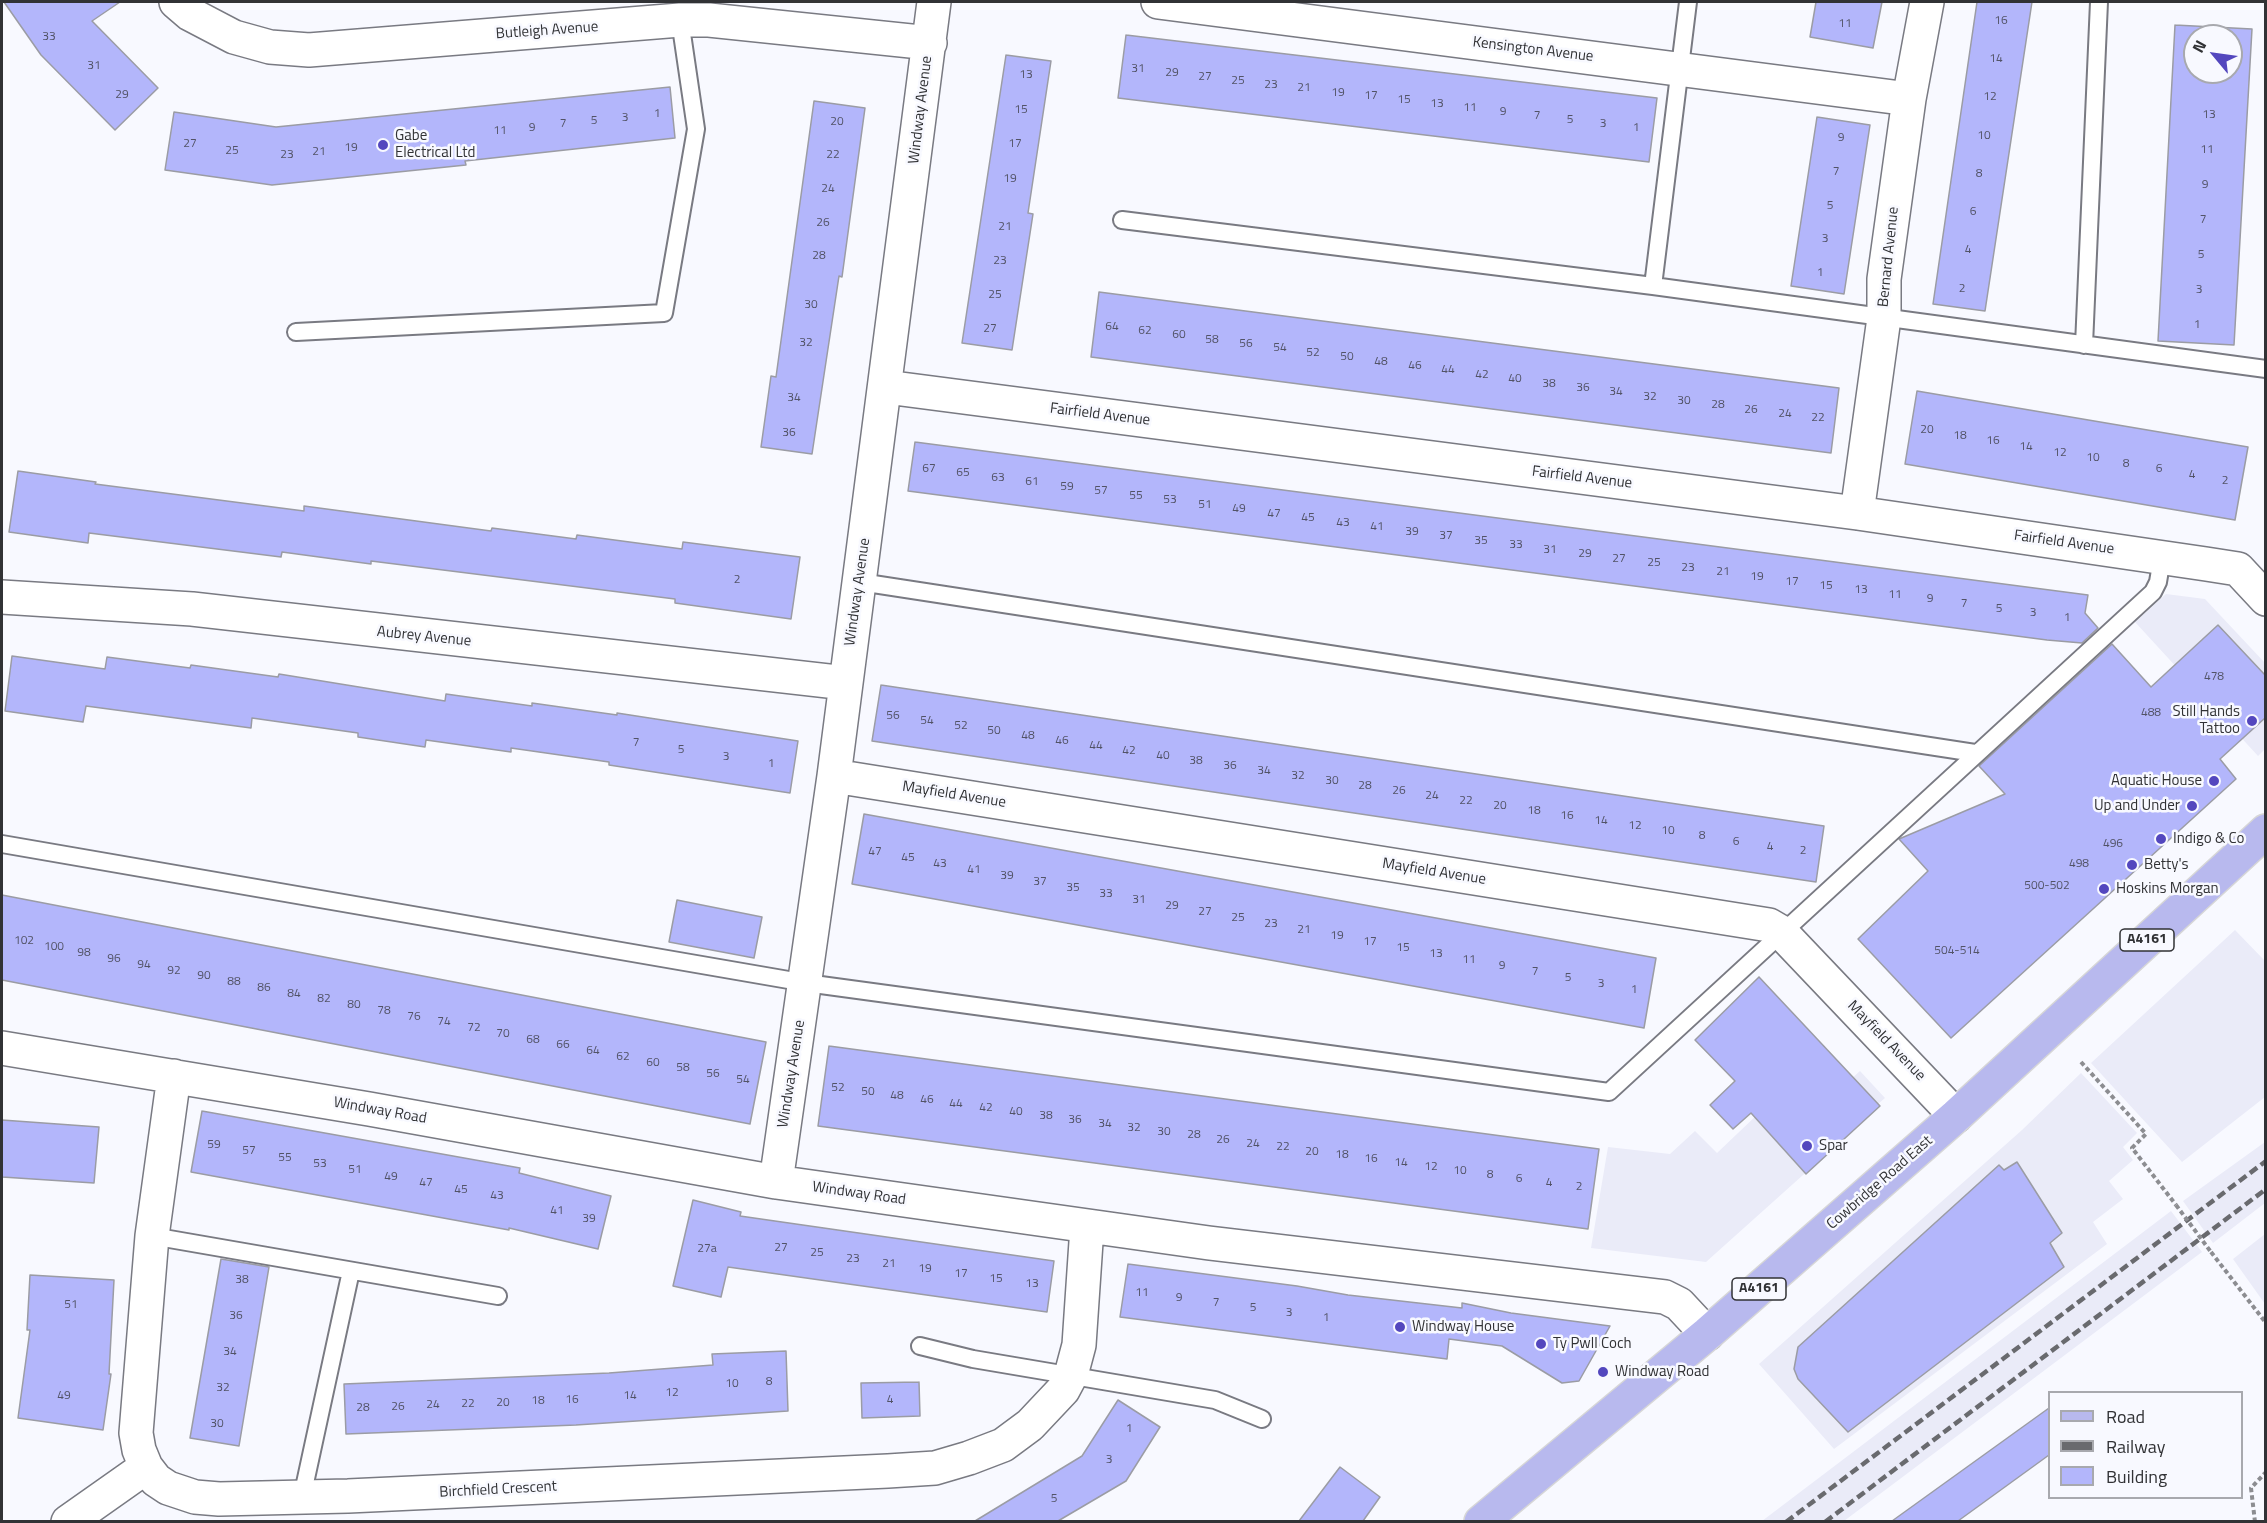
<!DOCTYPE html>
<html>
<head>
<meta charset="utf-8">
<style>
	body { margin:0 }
	#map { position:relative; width:2267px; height:1523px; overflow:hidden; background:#f8f9ff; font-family:"Titillium Web",sans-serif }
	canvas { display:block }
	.frame { position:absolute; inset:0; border:3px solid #313235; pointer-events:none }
	.legend { position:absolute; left:2048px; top:1391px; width:195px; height:108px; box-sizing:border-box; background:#f8f9ff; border:2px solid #a8a9ae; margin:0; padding:8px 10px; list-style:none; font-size:18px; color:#313235 }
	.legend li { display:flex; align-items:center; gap:12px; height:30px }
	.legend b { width:30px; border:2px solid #a8a9ae }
	.north { position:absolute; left:2183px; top:24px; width:60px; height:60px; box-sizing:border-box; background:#f8f9ff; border:2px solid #a8a9ae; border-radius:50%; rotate:299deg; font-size:16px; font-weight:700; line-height:24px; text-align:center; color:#313235 }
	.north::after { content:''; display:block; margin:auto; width:21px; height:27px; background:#5347be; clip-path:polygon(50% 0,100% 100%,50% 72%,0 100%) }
</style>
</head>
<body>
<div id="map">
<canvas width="2267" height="1523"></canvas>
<div class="frame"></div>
<ul class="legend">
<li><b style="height:8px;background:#b8b9ee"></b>Road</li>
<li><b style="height:8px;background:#696a6e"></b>Railway</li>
<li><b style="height:16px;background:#b3b6fb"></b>Building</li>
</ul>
<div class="north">N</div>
</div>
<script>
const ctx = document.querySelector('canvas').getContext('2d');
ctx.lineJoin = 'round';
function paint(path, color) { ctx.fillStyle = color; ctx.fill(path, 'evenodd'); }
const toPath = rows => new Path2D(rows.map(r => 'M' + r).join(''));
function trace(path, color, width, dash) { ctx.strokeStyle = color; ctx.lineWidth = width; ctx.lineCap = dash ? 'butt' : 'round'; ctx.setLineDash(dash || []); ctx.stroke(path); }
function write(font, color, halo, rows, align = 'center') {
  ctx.font = font + ' "Titillium Web",sans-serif'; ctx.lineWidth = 5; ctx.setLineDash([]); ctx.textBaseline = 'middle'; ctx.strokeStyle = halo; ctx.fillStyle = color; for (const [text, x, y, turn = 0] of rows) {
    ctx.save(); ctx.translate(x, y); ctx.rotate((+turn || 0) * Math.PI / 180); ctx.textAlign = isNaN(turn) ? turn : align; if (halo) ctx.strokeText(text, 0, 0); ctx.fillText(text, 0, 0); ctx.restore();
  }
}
const built = toPath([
	[2166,594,2205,599,2265,663,2265,749,2258,756,2135,622],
	[2235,930,2265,961,2265,1097,2182,1162,2091,1063],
	[1860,1071,1885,1098,1878,1104,1880,1106,1706,1262,1591,1248,1608,1147,1670,1154,1695,1131,1717,1153,1759,1113,1786,1138],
	[2081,1073,2137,1133,2123,1147,2133,1160,2109,1181,2123,1199,2093,1222,2107,1244,1834,1449,1759,1364,2022,1130],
	[2265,1142,2265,1203,2213,1243,2183,1201],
	[2171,1211,2202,1252,1844,1521,1762,1521],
	[2265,1234,2265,1304,2233,1259]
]);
const building = toPath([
	[4,2,120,2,92,21,158,88,115,130,41,55,4,2],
	[1816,2,1882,2,1873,48,1810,37,1816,2],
	[1977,2,2032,2,1985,311,1933,304,1977,2],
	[2175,25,2252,29,2234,345,2158,341,2175,25],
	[2195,36,2231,36,2231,72,2195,72,2195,36],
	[1126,35,1657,98,1649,162,1118,98,1126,35],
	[1006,55,1051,61,1028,213,1033,214,1012,350,962,343,1006,55],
	[670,87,675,138,465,161,466,165,272,185,165,170,174,112,276,127,670,87],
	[814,101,865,108,842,277,839,276,812,454,761,447,771,376,776,377,814,101],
	[1817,117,1870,125,1844,294,1791,286,1817,117],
	[1099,292,1839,388,1831,453,1091,357,1099,292],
	[1917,391,2248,447,2235,520,1905,464,1917,391],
	[915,442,2088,595,2085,613,2098,628,2082,643,2047,640,908,491,915,442],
	[18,471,96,482,95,484,304,511,304,506,491,531,492,528,576,539,577,535,682,549,683,542,800,557,791,619,675,603,675,599,371,561,371,564,282,552,281,557,89,533,88,543,9,532,18,471],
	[2218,625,2265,675,2265,718,2220,759,2236,779,1951,1038,1858,939,1928,871,1899,839,2005,794,1979,766,2112,644,2151,687,2218,625],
	[12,656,105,669,107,657,190,668,191,665,278,677,279,674,445,701,446,694,532,706,532,703,617,715,617,713,798,741,790,793,609,765,609,762,511,748,511,752,426,740,425,747,358,737,358,733,252,718,251,728,86,706,83,722,5,711,12,656],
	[881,685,1824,826,1816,882,872,741,881,685],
	[864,814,1656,958,1644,1028,852,884,864,814],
	[2,895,766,1042,750,1124,2,980,2,895],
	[677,900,762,917,754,958,669,942,677,900],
	[1759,977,1880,1106,1806,1174,1751,1113,1733,1129,1710,1105,1735,1081,1695,1040,1759,977],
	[829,1046,1599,1149,1588,1229,818,1126,829,1046],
	[202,1111,520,1168,519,1173,611,1196,598,1249,509,1228,509,1230,191,1172,202,1111],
	[2,1120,99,1127,94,1183,2,1177,2,1120],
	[2017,1162,2062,1233,2050,1243,2064,1267,1848,1432,1798,1379,1794,1369,1798,1347,1999,1165,2004,1170,2017,1162],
	[693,1200,741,1212,740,1216,1054,1261,1047,1312,728,1267,721,1297,673,1286,693,1200],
	[221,1259,269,1267,239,1446,190,1438,221,1259],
	[1128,1264,1297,1286,1348,1295,1462,1308,1462,1303,1511,1313,1610,1326,1579,1381,1562,1383,1502,1346,1449,1339,1447,1359,1120,1317,1128,1264],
	[30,1275,114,1280,109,1374,111,1374,103,1430,18,1418,30,1330,27,1330,30,1275],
	[786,1351,788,1411,576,1425,346,1434,344,1384,609,1373,713,1365,712,1354,786,1351],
	[919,1382,920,1416,862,1418,861,1383,919,1382],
	[1118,1400,1160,1427,1126,1481,1058,1521,975,1521,1082,1456,1118,1400],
	[2049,1408,2049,1455,1958,1521,1892,1521,2049,1408],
	[1340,1467,1380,1497,1363,1521,1299,1521,1340,1467]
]);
const path = toPath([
	[2081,1062,2146,1134,2132,1148,2176,1205],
	[2211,1252,2266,1323],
	[2255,1522,2251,1488,2266,1472]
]);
const service = toPath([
	[1122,220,1653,286,2266,369],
	[1653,286,1688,2],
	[296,332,664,313,696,129,680,20],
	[2084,345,2099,2],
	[860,582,1975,753],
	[2,844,806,983,1609,1092,2153,592,2158,582,2162,558],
	[152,1236,498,1296],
	[920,1346,973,1359,1215,1400,1262,1419],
	[302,1497,351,1271]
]);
const minor = toPath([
	[176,2,190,14,234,37,270,47,309,50,680,20,709,20,930,43],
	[1158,2,1909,99],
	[886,387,1857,513,2206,564,2238,569,2266,599],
	[1857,513,1884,318,1884,279,1909,99,1927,2],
	[2,597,192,609,846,683],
	[834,776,1769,925,1781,932,1956,1116],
	[2,1048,369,1109,776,1182,1209,1243,1665,1297,1679,1304,1707,1334],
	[174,1076,152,1236,136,1433,139,1450,146,1467,156,1480,168,1488,195,1497,219,1499,348,1496,888,1471,935,1468,969,1458,1003,1445,1030,1425,1063,1390,1071,1375,1079,1345,1087,1227],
	[776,1182,834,776,934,2],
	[68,1522,146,1467]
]);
const primary = toPath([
	[1481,1522,1707,1334,1956,1116,2266,831]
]);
const rail = toPath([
	[1786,1522,2266,1161],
	[1825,1522,2266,1189]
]);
const pathBridge = toPath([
	[2176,1205,2211,1252]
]);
const markers = [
	[383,145,6,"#5347be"],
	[2252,721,6,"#5347be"],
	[2214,781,6,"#5347be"],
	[2192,806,6,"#5347be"],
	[2161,839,6,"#5347be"],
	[2132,865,6,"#5347be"],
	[2104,889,6,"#5347be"],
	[1807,1146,6,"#5347be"],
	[1400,1327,6,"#5347be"],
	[1541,1344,6,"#5347be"],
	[1603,1372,6,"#5347be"]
];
const numberNames = [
	["16",2001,21],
	["11",1845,24],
	["33",49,37],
	["14",1996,59],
	["31",94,66],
	["31",1138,69],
	["29",1172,73],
	["13",1026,75],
	["27",1205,77],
	["25",1238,81],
	["23",1271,85],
	["21",1304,88],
	["19",1338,93],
	["29",122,95],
	["17",1371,96],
	["12",1990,97],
	["15",1404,100],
	["13",1437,104],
	["11",1470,108],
	["15",1021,110],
	["9",1503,112],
	["1",657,114],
	["13",2209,115],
	["7",1537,116],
	["3",625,118],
	["5",1570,120],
	["5",594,121],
	["20",837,122],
	["7",563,124],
	["3",1603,124],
	["9",532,128],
	["1",1636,128],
	["11",500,131],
	["10",1984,136],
	["9",1841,138],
	["27",190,144],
	["17",1015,144],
	["19",351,148],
	["11",2207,150],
	["25",232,151],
	["21",319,152],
	["23",287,155],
	["22",833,155],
	["7",1836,172],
	["8",1979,174],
	["19",1010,179],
	["9",2205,185],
	["24",828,189],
	["5",1830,206],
	["6",1973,212],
	["7",2203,220],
	["26",823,223],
	["21",1005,227],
	["3",1825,239],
	["4",1968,250],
	["5",2201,255],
	["28",819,256],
	["23",1000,261],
	["1",1820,273],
	["2",1962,289],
	["3",2199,290],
	["25",995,295],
	["30",811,305],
	["1",2197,325],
	["64",1112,327],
	["27",990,329],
	["62",1145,331],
	["60",1179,335],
	["58",1212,340],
	["32",806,343],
	["56",1246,344],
	["54",1280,348],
	["52",1313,353],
	["50",1347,357],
	["48",1381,362],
	["46",1415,366],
	["44",1448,370],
	["42",1482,375],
	["40",1515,379],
	["38",1549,384],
	["36",1583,388],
	["34",1616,392],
	["32",1650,397],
	["34",794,398],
	["30",1684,401],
	["28",1718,405],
	["26",1751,410],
	["24",1785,414],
	["22",1818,418],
	["20",1927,430],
	["36",789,433],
	["18",1960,436],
	["16",1993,441],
	["14",2026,447],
	["12",2060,453],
	["10",2093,458],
	["8",2126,464],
	["67",929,469],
	["6",2159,469],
	["65",963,473],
	["4",2192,475],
	["63",998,478],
	["2",2225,481],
	["61",1032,482],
	["59",1067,487],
	["57",1101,491],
	["55",1136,496],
	["53",1170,500],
	["51",1205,505],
	["49",1239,509],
	["47",1274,514],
	["45",1308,518],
	["43",1343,523],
	["41",1377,527],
	["39",1412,532],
	["37",1446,536],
	["35",1481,541],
	["33",1516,545],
	["31",1550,550],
	["29",1585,554],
	["27",1619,559],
	["25",1654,563],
	["23",1688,568],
	["21",1723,572],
	["19",1757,577],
	["2",737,580],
	["17",1792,582],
	["15",1826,586],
	["13",1861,590],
	["11",1895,595],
	["9",1930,599],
	["7",1964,604],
	["5",1999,609],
	["3",2033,613],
	["1",2067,618],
	["478",2214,677],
	["488",2151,713],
	["56",893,716],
	["54",927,721],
	["52",961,726],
	["50",994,731],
	["48",1028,736],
	["46",1062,741],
	["7",636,743],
	["44",1096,746],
	["5",681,750],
	["42",1129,751],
	["40",1163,756],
	["3",726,757],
	["38",1196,761],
	["1",771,764],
	["36",1230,766],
	["34",1264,771],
	["32",1298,776],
	["30",1332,781],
	["28",1365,786],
	["26",1399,791],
	["24",1432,796],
	["22",1466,801],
	["20",1500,806],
	["18",1534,811],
	["16",1567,816],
	["14",1601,821],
	["12",1635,826],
	["10",1668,831],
	["8",1702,836],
	["6",1736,842],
	["496",2113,844],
	["4",1770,847],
	["2",1803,851],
	["47",875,852],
	["45",908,858],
	["43",940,864],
	["498",2079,864],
	["41",974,870],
	["39",1007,876],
	["37",1040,882],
	["500-502",2047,886],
	["35",1073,888],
	["33",1106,894],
	["31",1139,900],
	["29",1172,906],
	["27",1205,912],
	["25",1238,918],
	["23",1271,924],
	["21",1304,930],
	["19",1337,936],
	["102",24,941],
	["17",1370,942],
	["100",54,947],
	["15",1403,948],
	["504-514",1957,951],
	["98",84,953],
	["13",1436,954],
	["96",114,959],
	["11",1469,960],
	["94",144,965],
	["9",1502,966],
	["92",174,971],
	["7",1535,972],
	["90",204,976],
	["5",1568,978],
	["88",234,982],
	["3",1601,984],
	["86",264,988],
	["1",1634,990],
	["84",294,994],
	["82",324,999],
	["80",354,1005],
	["78",384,1011],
	["76",414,1017],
	["74",444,1022],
	["72",474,1028],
	["70",503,1034],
	["68",533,1040],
	["66",563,1045],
	["64",593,1051],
	["62",623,1057],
	["60",653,1063],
	["58",683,1068],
	["56",713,1074],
	["54",743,1080],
	["52",838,1088],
	["50",868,1092],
	["48",897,1096],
	["46",927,1100],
	["44",956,1104],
	["42",986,1108],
	["40",1016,1112],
	["38",1046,1116],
	["36",1075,1120],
	["34",1105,1124],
	["32",1134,1128],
	["30",1164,1132],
	["28",1194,1135],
	["26",1223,1140],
	["24",1253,1144],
	["59",214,1145],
	["22",1283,1147],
	["57",249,1151],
	["20",1312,1152],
	["18",1342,1155],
	["55",285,1158],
	["16",1371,1159],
	["14",1401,1163],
	["53",320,1164],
	["12",1431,1167],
	["51",355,1170],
	["10",1460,1171],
	["8",1490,1175],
	["49",391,1177],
	["6",1519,1179],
	["47",426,1183],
	["4",1549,1183],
	["2",1579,1187],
	["45",461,1190],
	["43",497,1196],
	["41",557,1211],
	["39",589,1219],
	["27",781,1248],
	["27a",707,1249],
	["25",817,1253],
	["23",853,1259],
	["21",889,1264],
	["19",925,1269],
	["17",961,1274],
	["15",996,1279],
	["38",242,1280],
	["13",1032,1284],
	["11",1142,1293],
	["9",1179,1298],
	["7",1216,1303],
	["51",71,1305],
	["5",1253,1308],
	["3",1289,1313],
	["36",236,1316],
	["1",1326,1318],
	["34",230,1352],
	["8",769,1382],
	["10",732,1384],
	["32",223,1388],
	["12",672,1393],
	["49",64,1396],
	["14",630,1396],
	["16",572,1400],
	["4",890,1400],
	["18",538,1401],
	["20",503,1403],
	["22",468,1404],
	["24",433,1405],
	["26",398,1407],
	["28",363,1408],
	["30",217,1424],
	["1",1129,1429],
	["3",1109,1460],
	["5",1054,1499]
];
const shields = [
	[2147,940,54],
	[1759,1289,54]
];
const shieldNames = [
	["A4161",2147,940],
	["A4161",1759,1289]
];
const streetNames = [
	["Butleigh Avenue",547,31,-4],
	["Kensington Avenue",1533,50,7],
	["Windway Avenue",921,110,-83],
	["Bernard Avenue",1889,257,-84],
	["Fairfield Avenue",1100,415,7],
	["Fairfield Avenue",1582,478,7],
	["Fairfield Avenue",2064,543,8],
	["Windway Avenue",858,592,-82],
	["Aubrey Avenue",424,637,6],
	["Mayfield Avenue",954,795,9],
	["Mayfield Avenue",1434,872,9],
	["Mayfield Avenue",1886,1041,46],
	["Windway Avenue",792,1074,-81],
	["Windway Road",380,1111,10],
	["Cowbridge Road East",1880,1183,-41],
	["Windway Road",859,1194,8],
	["Birchfield Crescent",498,1490,-3]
];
const poiNames = [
	["Gabe",395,136],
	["Electrical Ltd",395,153],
	["Still Hands",2240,712,"right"],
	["Tattoo",2240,729,"right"],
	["Aquatic House",2202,781,"right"],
	["Up and Under",2180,806,"right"],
	["Indigo & Co",2173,839],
	["Betty's",2144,865],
	["Hoskins Morgan",2116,889],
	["Spar",1819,1146],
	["Windway House",1412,1327],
	["Ty Pwll Coch",1553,1344],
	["Windway Road",1615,1372]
];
paint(built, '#eaebf8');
paint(building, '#b3b6fb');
trace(building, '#9b9ca4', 1.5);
trace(service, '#797a82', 20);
trace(minor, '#797a82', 36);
trace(primary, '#d6d6d7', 36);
trace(path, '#8c8d91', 4, [4.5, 3]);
trace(service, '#fff', 16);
trace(minor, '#fff', 33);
trace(primary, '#b8b9ee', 33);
trace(rail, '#696a6e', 4.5, [9, 4.5]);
trace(pathBridge, '#8c8d91', 4, [4.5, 3]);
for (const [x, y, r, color] of markers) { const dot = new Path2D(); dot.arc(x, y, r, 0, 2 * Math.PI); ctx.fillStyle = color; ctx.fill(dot); trace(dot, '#f8f9ff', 2); }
write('12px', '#525366', null, numberNames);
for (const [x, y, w] of shields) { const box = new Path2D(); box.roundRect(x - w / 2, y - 11, w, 22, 4.5); ctx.fillStyle = '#f8f9ff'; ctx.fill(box); trace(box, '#313235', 1.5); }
write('bold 14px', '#313235', null, shieldNames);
write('15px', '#313235', '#f8f9ff', streetNames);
write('15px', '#313235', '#f8f9ff', poiNames, 'left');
</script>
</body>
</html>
